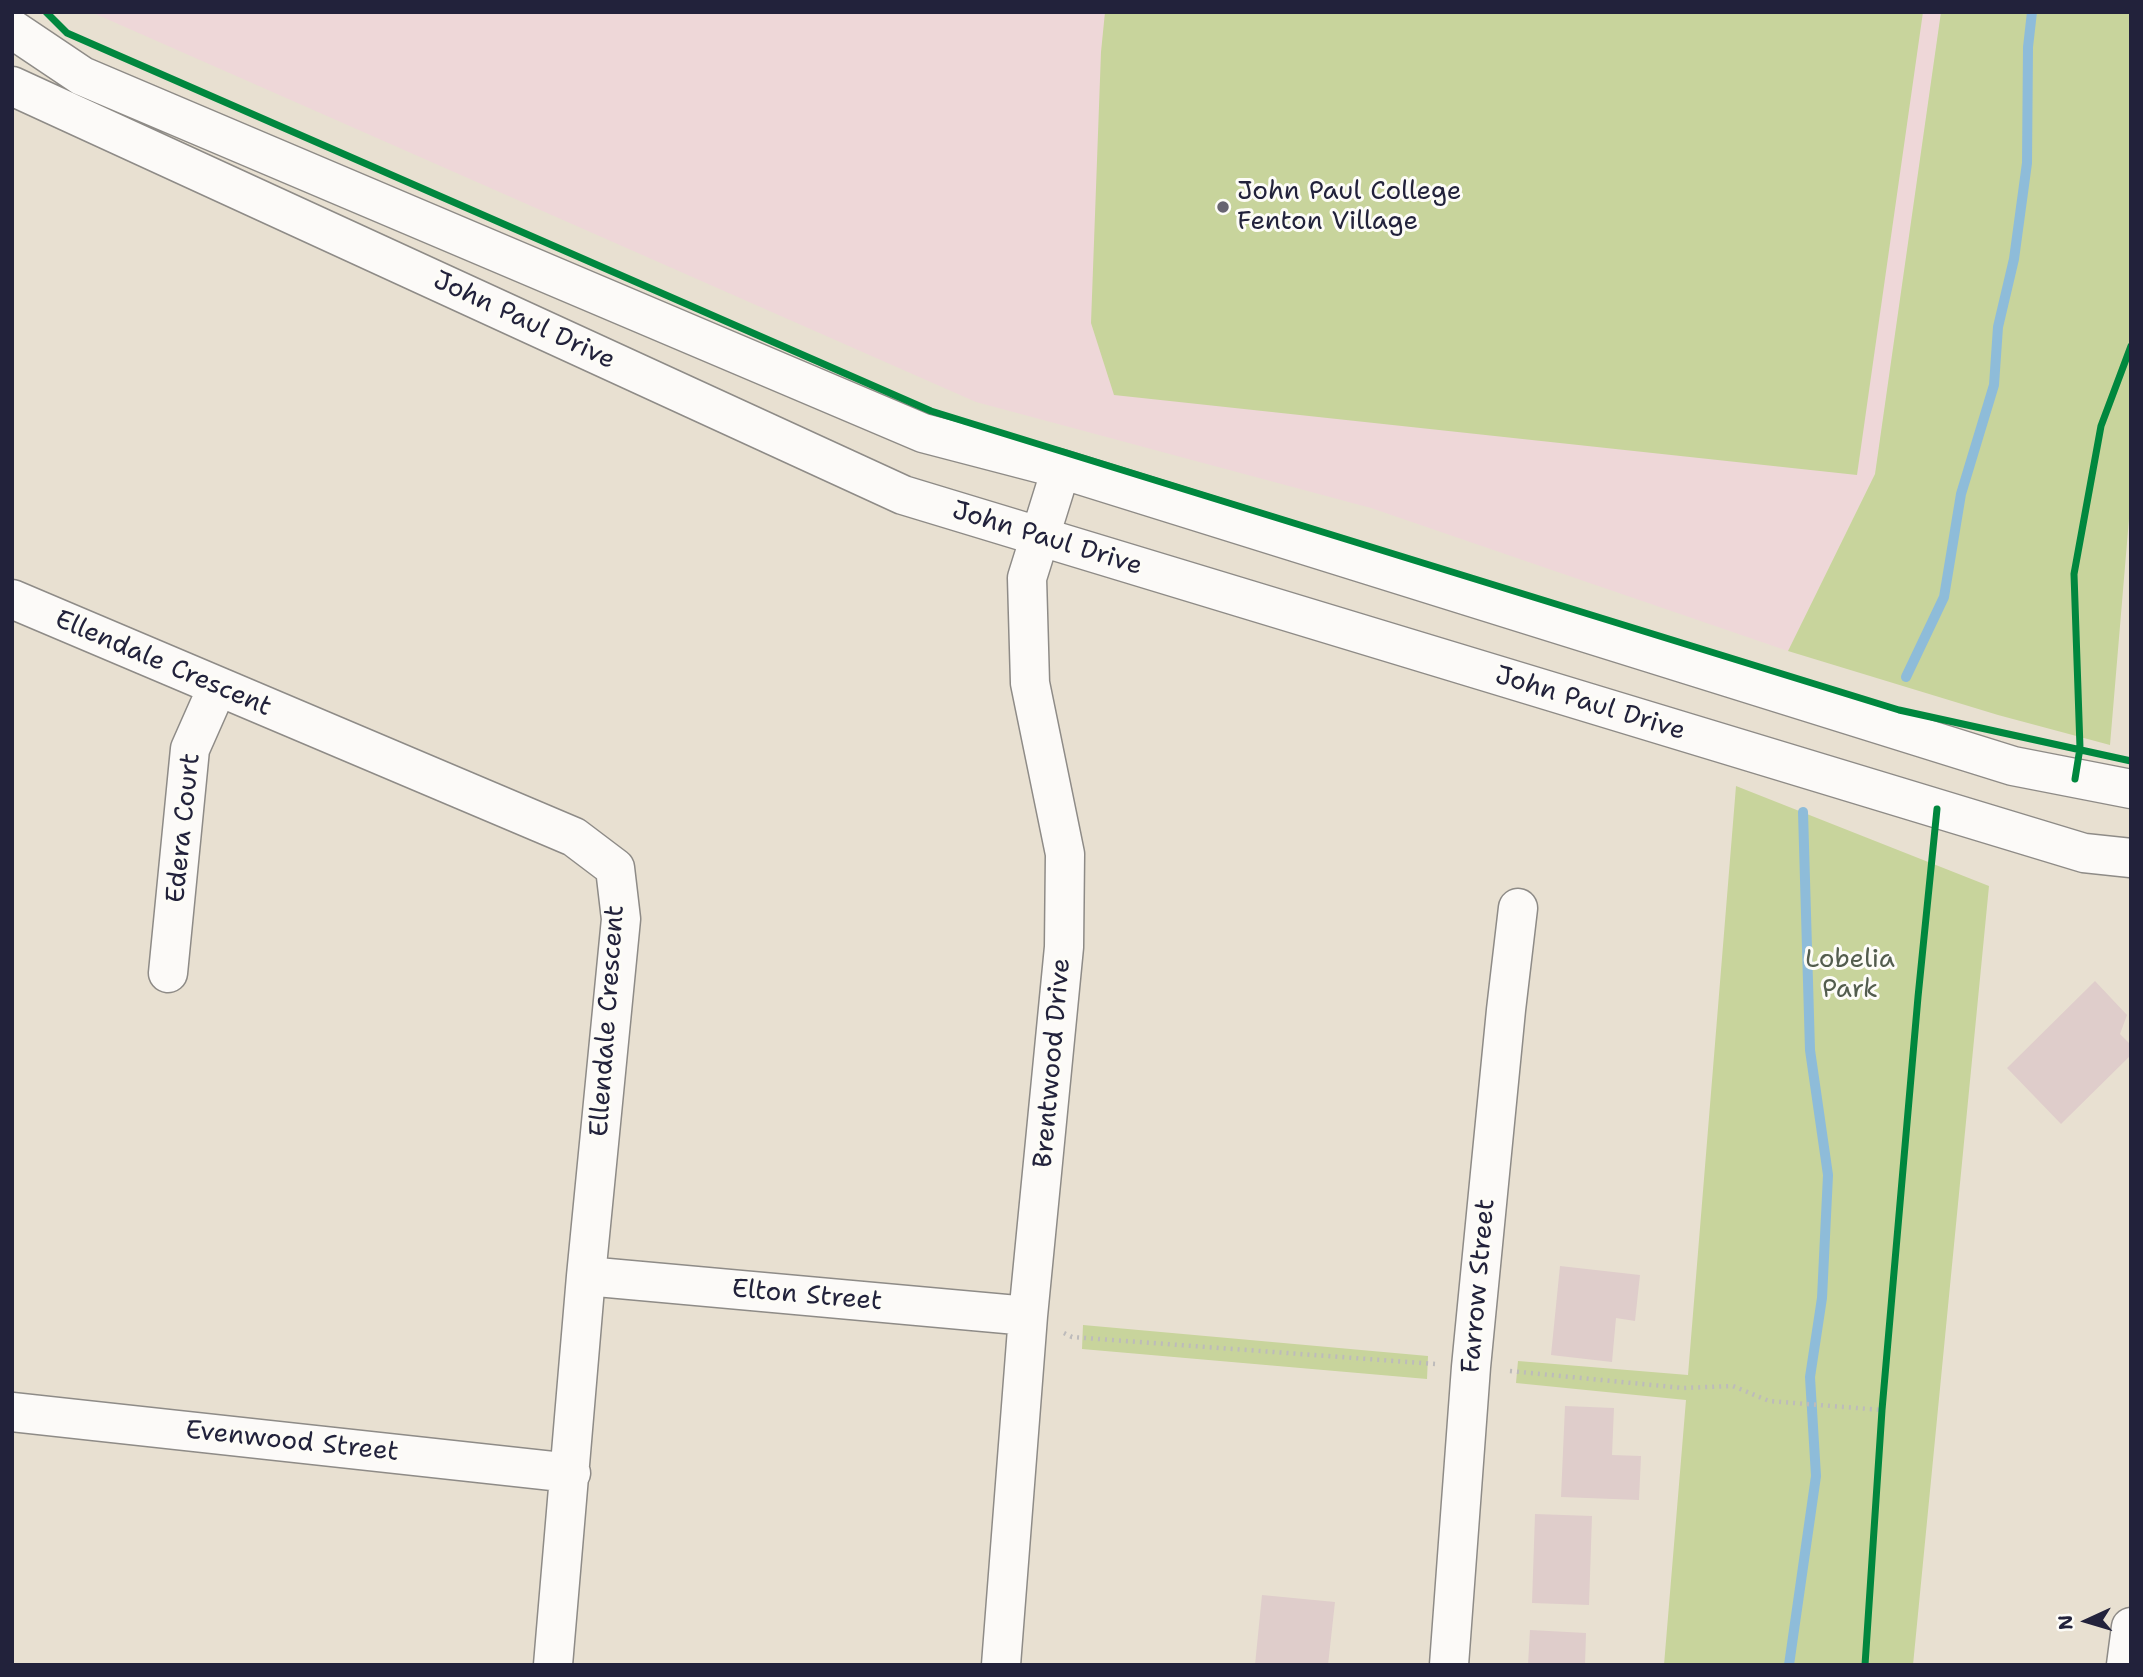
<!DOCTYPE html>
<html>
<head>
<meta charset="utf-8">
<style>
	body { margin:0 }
	#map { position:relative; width:2143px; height:1677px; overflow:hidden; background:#e8e0d1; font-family:"Shantell Sans",sans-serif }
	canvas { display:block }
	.frame { position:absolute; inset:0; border:14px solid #22223b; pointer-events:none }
	.north { position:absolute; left:2052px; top:1586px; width:70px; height:70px; -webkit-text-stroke:5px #fdfcf7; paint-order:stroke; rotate:266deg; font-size:19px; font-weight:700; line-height:28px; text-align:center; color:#22223b }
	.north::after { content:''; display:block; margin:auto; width:24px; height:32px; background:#22223b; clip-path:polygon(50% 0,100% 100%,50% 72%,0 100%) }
</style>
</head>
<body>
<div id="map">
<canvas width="2143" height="1677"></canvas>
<div class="frame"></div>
<div class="north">N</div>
</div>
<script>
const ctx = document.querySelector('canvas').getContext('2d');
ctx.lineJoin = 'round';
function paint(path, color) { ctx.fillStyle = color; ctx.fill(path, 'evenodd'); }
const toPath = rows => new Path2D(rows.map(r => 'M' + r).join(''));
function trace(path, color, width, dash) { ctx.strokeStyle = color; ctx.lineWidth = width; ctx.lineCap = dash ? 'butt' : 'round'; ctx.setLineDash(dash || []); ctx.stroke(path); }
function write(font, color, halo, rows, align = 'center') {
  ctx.font = font + ' "Shantell Sans",sans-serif'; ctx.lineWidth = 6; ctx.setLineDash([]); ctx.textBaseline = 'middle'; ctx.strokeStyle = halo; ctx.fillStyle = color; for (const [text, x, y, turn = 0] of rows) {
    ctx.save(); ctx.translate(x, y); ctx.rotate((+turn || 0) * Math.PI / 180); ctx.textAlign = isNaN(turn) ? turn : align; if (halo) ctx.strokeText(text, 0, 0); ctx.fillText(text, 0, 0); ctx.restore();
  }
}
const built = toPath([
	[91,12,1941,12,1875,474,1788,651,1371,508,976,402]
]);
const green = toPath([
	[1105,12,1923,12,1857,475,1114,395,1091,323,1101,52],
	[1941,12,2131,12,2131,495,2110,745,1998,715,1788,651,1875,474],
	[1736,786,1989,886,1913,1665,1664,1665,1686,1400,1516,1383,1518,1361,1688,1375],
	[1083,1325,1428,1356,1427,1379,1082,1349]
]);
const stream = toPath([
	[1906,677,1944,597,1961,494,1994,385,1998,327,2014,259,2027,163,2028,47,2032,12],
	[1789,1665,1816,1476,1810,1377,1822,1298,1828,1175,1810,1050,1803,812]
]);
const building = toPath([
	[2095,981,2127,1015,2120,1034,2131,1045,2131,1055,2061,1124,2007,1068],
	[1560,1266,1640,1275,1635,1321,1616,1318,1612,1362,1551,1355],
	[1565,1406,1614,1408,1612,1455,1641,1456,1639,1500,1561,1497],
	[1535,1514,1592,1516,1589,1605,1532,1603],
	[1262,1595,1335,1602,1328,1665,1255,1665],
	[1530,1630,1586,1633,1585,1665,1528,1665]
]);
const path = toPath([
	[1064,1333,1072,1337,1435,1364],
	[1510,1371,1683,1388,1733,1386,1769,1401,1882,1410]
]);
const minor = toPath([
	[12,29,82,76,923,433,1061,469,2013,766,2131,789],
	[12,86,903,495,2084,853,2131,858],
	[12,599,574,837,615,868,621,919,586,1276,553,1665],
	[168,973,190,749,217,688],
	[586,1276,1028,1316],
	[12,1412,571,1473],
	[1001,1665,1028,1316,1064,947,1065,854,1030,683,1027,578,1061,469],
	[1449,1665,1471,1367,1506,1010,1518,908],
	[2126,1665,2131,1627]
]);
const cycleway = toPath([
	[46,12,67,33,931,411,1899,710,2131,761],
	[2075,779,2080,748,2074,574,2101,426,2131,346],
	[1865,1665,1882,1410,1918,997,1937,809]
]);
const markers = [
	[1223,207,7,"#676470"]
];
const poiNames = [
	["John Paul College",1237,192],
	["Fenton Village",1237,222]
];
const streetNames = [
	["John Paul Drive",524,321,25],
	["John Paul Drive",1047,539,17],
	["Ellendale Crescent",163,664,23],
	["John Paul Drive",1590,704,17],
	["Edera Court",184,828,-84],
	["Ellendale Crescent",608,1021,-86],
	["Brentwood Drive",1053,1063,-85],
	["Farrow Street",1479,1286,-85],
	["Elton Street",807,1296,5],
	["Evenwood Street",292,1442,6]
];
const parkNames = [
	["Lobelia",1850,960],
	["Park",1850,990]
];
paint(built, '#eed7d8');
paint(green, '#c8d49c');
trace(stream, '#8ebcd9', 10);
paint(building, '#dfcdcb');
trace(minor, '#8e8b87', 41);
trace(path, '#bdbbbb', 4.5, [2, 5]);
trace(minor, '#fcfaf8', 38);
trace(cycleway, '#00873e', 7);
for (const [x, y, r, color] of markers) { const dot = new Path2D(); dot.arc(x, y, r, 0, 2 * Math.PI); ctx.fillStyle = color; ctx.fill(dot); trace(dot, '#fdfcf7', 2.5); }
write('26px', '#22223b', '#fdfcf7', poiNames, 'left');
write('26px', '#22223b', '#fdfcf7', streetNames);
write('26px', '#535d4e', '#fdfcf7', parkNames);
</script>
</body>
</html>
